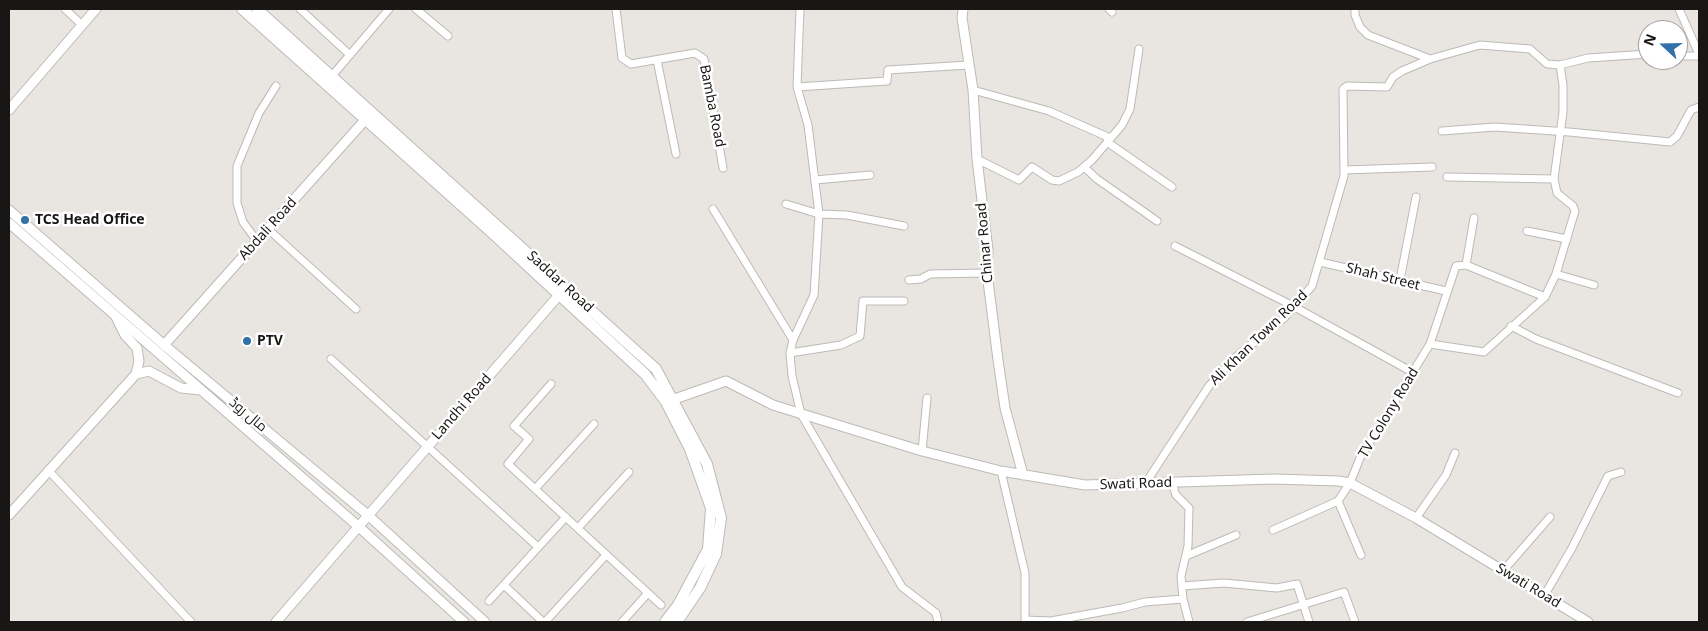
<!DOCTYPE html>
<html>
<head>
<meta charset="utf-8">
<style>
	body { margin:0 }
	#map { position:relative; width:1708px; height:631px; overflow:hidden; background:#e9e6e2; font-family:"Noto Sans",sans-serif }
	canvas { display:block }
	.frame { position:absolute; inset:0; border:10px solid #181716; pointer-events:none }
	.north { position:absolute; left:1638px; top:20px; width:50px; height:50px; box-sizing:border-box; background:#fff; border:1px solid #a3a2a2; border-radius:50%; rotate:291deg; font-size:14px; font-weight:700; line-height:20px; text-align:center; color:#181716 }
	.north::after { content:''; display:block; margin:auto; width:18px; height:22px; background:#3272a9; clip-path:polygon(50% 0,100% 100%,50% 72%,0 100%) }
</style>
</head>
<body>
<div id="map">
<canvas width="1708" height="631"></canvas>
<div class="frame"></div>
<div class="north">N</div>
</div>
<script>
const ctx = document.querySelector('canvas').getContext('2d');
ctx.lineJoin = 'round';
const toPath = rows => new Path2D(rows.map(r => 'M' + r).join(''));
function trace(path, color, width, dash) { ctx.strokeStyle = color; ctx.lineWidth = width; ctx.lineCap = dash ? 'butt' : 'round'; ctx.setLineDash(dash || []); ctx.stroke(path); }
function write(font, color, halo, rows, align = 'center') {
  ctx.font = font + ' "Noto Sans",Cairo,sans-serif'; ctx.lineWidth = 5; ctx.setLineDash([]); ctx.textBaseline = 'middle'; ctx.strokeStyle = halo; ctx.fillStyle = color; for (const [text, x, y, turn = 0] of rows) {
    ctx.save(); ctx.translate(x, y); ctx.rotate((+turn || 0) * Math.PI / 180); ctx.textAlign = isNaN(turn) ? turn : align; if (halo) ctx.strokeText(text, 0, 0); ctx.fillText(text, 0, 0); ctx.restore();
  }
}
const minor = toPath([
	[65,9,82,25],
	[300,9,350,55],
	[416,9,448,36],
	[616,9,622,58,631,64,695,53,704,59,723,168],
	[800,9,797,87,808,125,819,214,814,295,793,340,790,353,792,376,801,414,902,587,936,613,938,622],
	[1109,9,1112,12],
	[1355,9,1355,15,1360,27,1368,35,1430,59],
	[1679,9,1699,54],
	[1678,56,1699,56],
	[657,60,676,154],
	[331,77,389,9],
	[797,87,887,81,888,70,968,65],
	[973,90,1049,111,1110,138],
	[1442,131,1495,127,1569,132,1670,142,1677,136,1691,110,1699,107],
	[1107,142,1172,187],
	[977,159,1019,180,1032,167,1052,180,1059,181,1078,172,1092,160,1122,125,1130,109,1139,49],
	[1084,167,1097,179,1157,221],
	[1344,170,1432,167],
	[1447,177,1554,179],
	[815,180,870,175],
	[786,204,819,214,847,215,904,226],
	[713,209,793,340],
	[268,229,356,309],
	[1527,231,1567,239],
	[257,241,243,222,237,203,237,166,259,113,276,86],
	[1175,246,1293,306,1414,373],
	[1320,262,1446,291],
	[1466,265,1474,218],
	[1556,274,1594,285],
	[909,280,921,279,930,274,987,273],
	[1400,280,1416,197],
	[1511,326,1536,339,1678,393],
	[1430,344,1484,352,1545,297,1556,274,1575,211,1573,206,1557,193,1554,179,1563,112,1563,85,1560,65],
	[790,353,841,345,860,336,863,301,904,301],
	[331,359,538,547],
	[551,384,514,426,529,439,508,464,661,605],
	[922,451,927,398],
	[48,470,191,622],
	[1001,471,1025,573,1025,622],
	[1172,483,1176,495,1189,508,1188,546,1181,576,1183,599,1189,622],
	[1145,484,1209,386,1232,360,1284,318,1312,286,1344,176,1343,89,1347,86,1387,87,1393,77,1402,71,1430,59,1480,45,1530,49,1547,64,1560,65,1588,58,1648,54],
	[535,489,594,424],
	[1338,501,1361,555],
	[1416,518,1446,475,1455,453],
	[578,528,629,472],
	[1273,530,1338,501,1350,483,1360,458,1430,344,1456,266,1466,265,1545,297],
	[1186,556,1236,535],
	[1503,571,1550,517],
	[504,585,543,622],
	[1182,586,1224,583,1277,588,1297,584,1309,622],
	[1544,596,1572,548,1608,476,1621,472],
	[489,601,566,517],
	[1025,620,1051,621,1122,608,1145,602,1183,599],
	[545,622,606,555],
	[622,622,648,593],
	[1247,622,1344,592,1355,622]
]);
const tertiary = toPath([
	[963,9,962,18,973,90,977,159,988,250,987,273,998,360,1005,408,1023,475],
	[9,110,96,9],
	[164,345,365,120],
	[136,374,149,371,181,388,200,390],
	[666,402,726,381,773,405,922,451,1001,471,1085,485,1273,479,1338,481,1350,483,1416,518,1588,622],
	[9,515,136,374,139,361,137,348,125,335,116,317],
	[276,622,559,295]
]);
const secondary = toPath([
	[9,210,164,345,369,516,485,622],
	[9,223,359,527,464,622]
]);
const primary = toPath([
	[242,9,490,231,645,374,666,402,690,449,711,508,708,549,678,605,665,622],
	[257,9,656,369,707,464,721,518,716,554,700,588,677,622]
]);
const markers = [
	[25,220,5,"#3272a9"],
	[247,341,5,"#3272a9"]
];
const streetNames = [
	["Bamba Road",712,106,79],
	["Abdali Road",268,229,-48],
	["Chinar Road",985,243,-95],
	["Shah Street",1383,277,14],
	["Saddar Road",560,282,42],
	["Ali Khan Town Road",1259,338,-44],
	["Landhi Road",462,407,-49],
	["TV Colony Road",1389,413,-59],
	["مال روڈ",248,415,40],
	["Swati Road",1136,484,-2],
	["Swati Road",1528,586,31]
];
const poiNames = [
	["TCS Head Office",35,220],
	["PTV",257,341]
];
trace(minor, '#bdbab6', 9);
trace(tertiary, '#bdbab6', 11);
trace(secondary, '#bdbab6', 11);
trace(primary, '#bdbab6', 12);
trace(minor, '#fff', 7);
trace(tertiary, '#fff', 9);
trace(secondary, '#fff', 9);
trace(primary, '#fff', 10);
for (const [x, y, r, color] of markers) { const dot = new Path2D(); dot.arc(x, y, r, 0, 2 * Math.PI); ctx.fillStyle = color; ctx.fill(dot); trace(dot, '#fff', 2); }
write('14px', '#181716', '#fff', streetNames);
write('bold 14px', '#181716', '#fff', poiNames, 'left');
</script>
</body>
</html>
